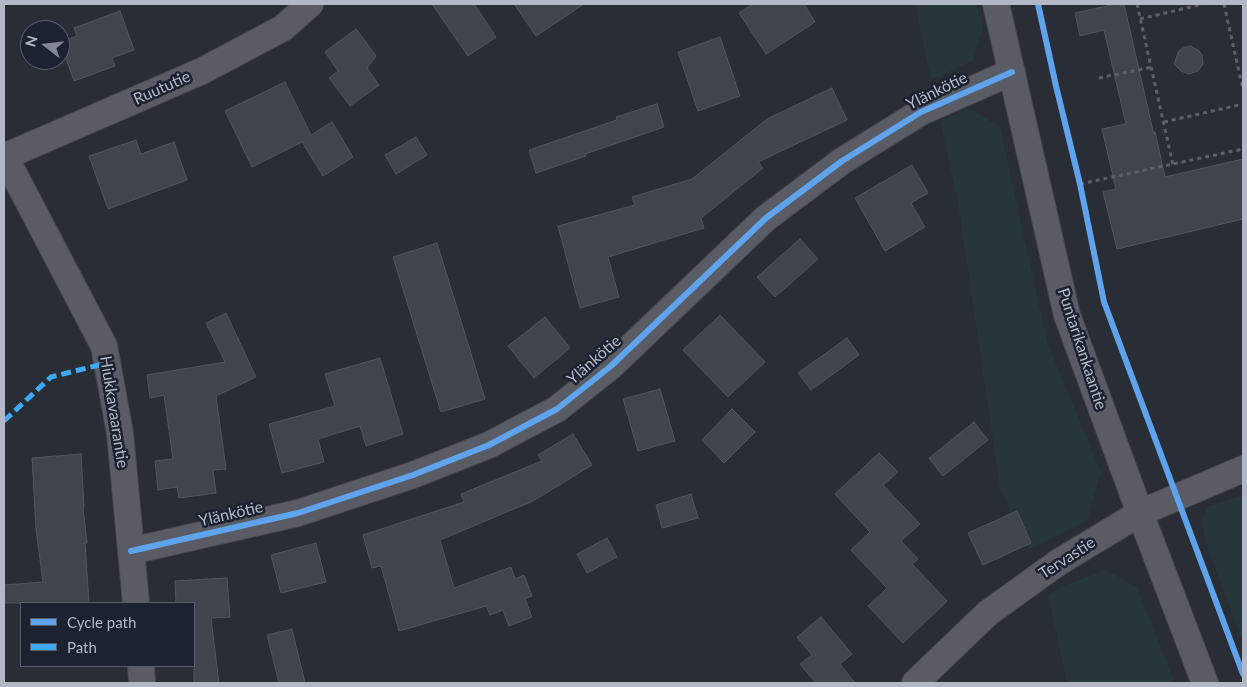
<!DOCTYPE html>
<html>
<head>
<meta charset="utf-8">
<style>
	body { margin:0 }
	#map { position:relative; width:1247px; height:687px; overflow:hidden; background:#292d36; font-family:Lato,sans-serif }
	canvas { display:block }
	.frame { position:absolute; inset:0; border:5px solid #b3b8c7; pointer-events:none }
	.legend { position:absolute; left:20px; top:602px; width:175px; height:65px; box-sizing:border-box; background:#1d2230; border:1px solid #595e6c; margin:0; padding:6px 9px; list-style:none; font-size:15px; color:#b3b8c7 }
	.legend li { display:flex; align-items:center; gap:10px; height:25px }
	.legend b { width:25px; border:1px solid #595e6c }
	.north { position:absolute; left:20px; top:20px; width:50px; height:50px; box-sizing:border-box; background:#1d2230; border:1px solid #595e6c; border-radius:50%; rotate:286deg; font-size:14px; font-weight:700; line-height:20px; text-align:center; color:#b3b8c7 }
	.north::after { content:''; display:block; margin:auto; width:18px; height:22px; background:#838794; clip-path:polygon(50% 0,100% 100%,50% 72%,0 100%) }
</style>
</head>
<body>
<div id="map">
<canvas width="1247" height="687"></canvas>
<div class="frame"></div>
<ul class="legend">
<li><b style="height:6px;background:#60a3ed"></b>Cycle path</li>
<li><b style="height:6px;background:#3fa9f5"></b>Path</li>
</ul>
<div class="north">N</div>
</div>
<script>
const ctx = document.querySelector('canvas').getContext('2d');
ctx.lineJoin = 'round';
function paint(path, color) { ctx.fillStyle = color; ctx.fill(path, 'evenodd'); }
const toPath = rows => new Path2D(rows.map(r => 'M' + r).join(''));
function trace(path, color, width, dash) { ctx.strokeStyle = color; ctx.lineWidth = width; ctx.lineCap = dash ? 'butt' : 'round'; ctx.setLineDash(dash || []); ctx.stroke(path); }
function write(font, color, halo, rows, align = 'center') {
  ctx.font = font + ' Lato,sans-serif'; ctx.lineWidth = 5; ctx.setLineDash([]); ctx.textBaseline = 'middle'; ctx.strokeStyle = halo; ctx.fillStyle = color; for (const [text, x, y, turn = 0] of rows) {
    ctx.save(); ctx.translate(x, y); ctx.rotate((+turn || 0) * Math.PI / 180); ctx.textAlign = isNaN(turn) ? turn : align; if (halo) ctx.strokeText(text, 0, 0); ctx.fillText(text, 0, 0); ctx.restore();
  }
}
const green = toPath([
	[915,4,977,4,983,28,973,61,931,80],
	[970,108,1000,127,1047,342,1101,472,1087,521,1028,550,1000,488,958,203,940,121],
	[1243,495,1243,643,1206,544,1202,522,1207,507],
	[1106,570,1137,587,1175,683,1067,683,1048,596,1060,587]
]);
const building = toPath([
	[432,4,474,4,496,37,468,56,432,4],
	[514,4,584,4,536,36,514,4],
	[753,4,804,4,815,22,766,54,739,13,753,4],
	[1116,4,1124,4,1154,135,1155,132,1165,177,1243,159,1243,219,1117,249,1103,192,1116,189,1102,129,1126,124,1104,30,1080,36,1075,13,1116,4],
	[120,11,134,50,112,58,115,66,74,81,60,42,77,36,74,28,120,11],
	[356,29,376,56,367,68,379,85,350,106,329,78,338,71,325,52,356,29],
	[720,37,740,96,698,111,678,52,720,37],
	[1191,46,1199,51,1202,55,1203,64,1198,71,1189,74,1181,71,1174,64,1179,51,1183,48,1191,46],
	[285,82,311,135,332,122,353,157,323,176,302,142,252,167,225,111,285,82],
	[832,88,847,120,758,162,763,168,701,218,704,228,608,257,619,297,580,308,558,226,635,205,632,197,692,179,767,119,832,88],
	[657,104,664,127,585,154,586,156,536,173,529,150,617,120,616,117,657,104],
	[416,137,427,155,396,174,385,155,416,137],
	[136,140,141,154,174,142,187,180,108,209,89,156,136,140],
	[912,165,928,193,911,203,925,227,885,251,855,198,912,165],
	[800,239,818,259,775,297,757,277,800,239],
	[437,243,485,399,441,412,393,257,437,243],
	[226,313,256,377,216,396,226,469,213,470,216,493,179,498,177,487,158,490,155,461,173,459,164,395,150,398,147,375,225,362,206,323,226,313],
	[720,315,765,362,728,397,683,350,720,315],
	[545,317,570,348,534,378,508,346,545,317],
	[847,338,859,355,811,390,798,373,847,338],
	[380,358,403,434,366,446,360,426,318,439,324,462,282,473,269,424,335,406,325,374,380,358],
	[660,389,675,441,638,451,623,399,660,389],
	[732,409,755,432,724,463,702,440,732,409],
	[974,422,988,440,943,476,929,458,974,422],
	[573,434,592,465,533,501,440,540,454,588,511,567,515,579,524,575,532,596,525,599,532,617,509,626,503,610,490,615,486,606,399,631,381,566,372,568,363,535,464,502,461,494,542,461,538,455,573,434],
	[879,453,898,472,883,485,920,524,901,541,918,559,912,564,947,601,903,643,868,606,887,588,851,550,870,532,835,494,879,453],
	[81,454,84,507,83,508,87,543,85,543,89,603,4,603,4,585,43,582,36,529,32,458,81,454],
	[691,494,698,518,662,528,656,505,691,494],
	[1017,511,1031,543,983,565,968,533,1017,511],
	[607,538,617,557,587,573,577,554,607,538],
	[316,543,326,582,281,593,271,555,316,543],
	[227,578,230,617,211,618,219,683,194,683,194,603,176,603,175,581,227,578],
	[821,617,852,654,840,664,855,683,816,683,800,664,812,655,797,637,821,617],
	[292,629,305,683,279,683,267,635,292,629]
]);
const path = toPath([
	[1137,4,1173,165],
	[1224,4,1243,90],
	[1140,19,1203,4],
	[1099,78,1152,67],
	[1164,122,1243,104],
	[1080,184,1243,149]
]);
const minor = toPath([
	[996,4,1067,315,1140,513,1205,683],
	[4,155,104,346,120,433,136,603],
	[4,157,202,71,283,28,310,4],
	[131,551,298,513,413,475,489,445,557,409,611,366,766,218,842,161,921,112,1012,72],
	[141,666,142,683],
	[915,683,988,613,1059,562,1140,513,1243,469]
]);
const quiet = toPath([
	[4,421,51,377,107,363]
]);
const cycleway = toPath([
	[1038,4,1056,86,1080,184,1104,302,1243,674],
	[131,551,298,513,413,475,489,445,557,409,611,366,766,218,842,161,921,112,1012,72]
]);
const streetNames = [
	["Ruututie",162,88,-24],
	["Ylänkötie",937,91,-26],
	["Puntarikankaantie",1082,349,72],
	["Ylänkötie",594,360,-41],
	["Hiukkavaarantie",114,412,81],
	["Ylänkötie",231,514,-13],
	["Tervastie",1067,558,-33]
];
paint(green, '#26363b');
paint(building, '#40444c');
trace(building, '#51555d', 1);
trace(minor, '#45484f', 28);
trace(path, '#5d6067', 3, [4, 4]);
trace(minor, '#595c64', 26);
trace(quiet, '#3fa9f5', 5, [10, 5]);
trace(cycleway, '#60a3ed', 6);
write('16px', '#b3b8c7', '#1d2230', streetNames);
</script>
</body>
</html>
